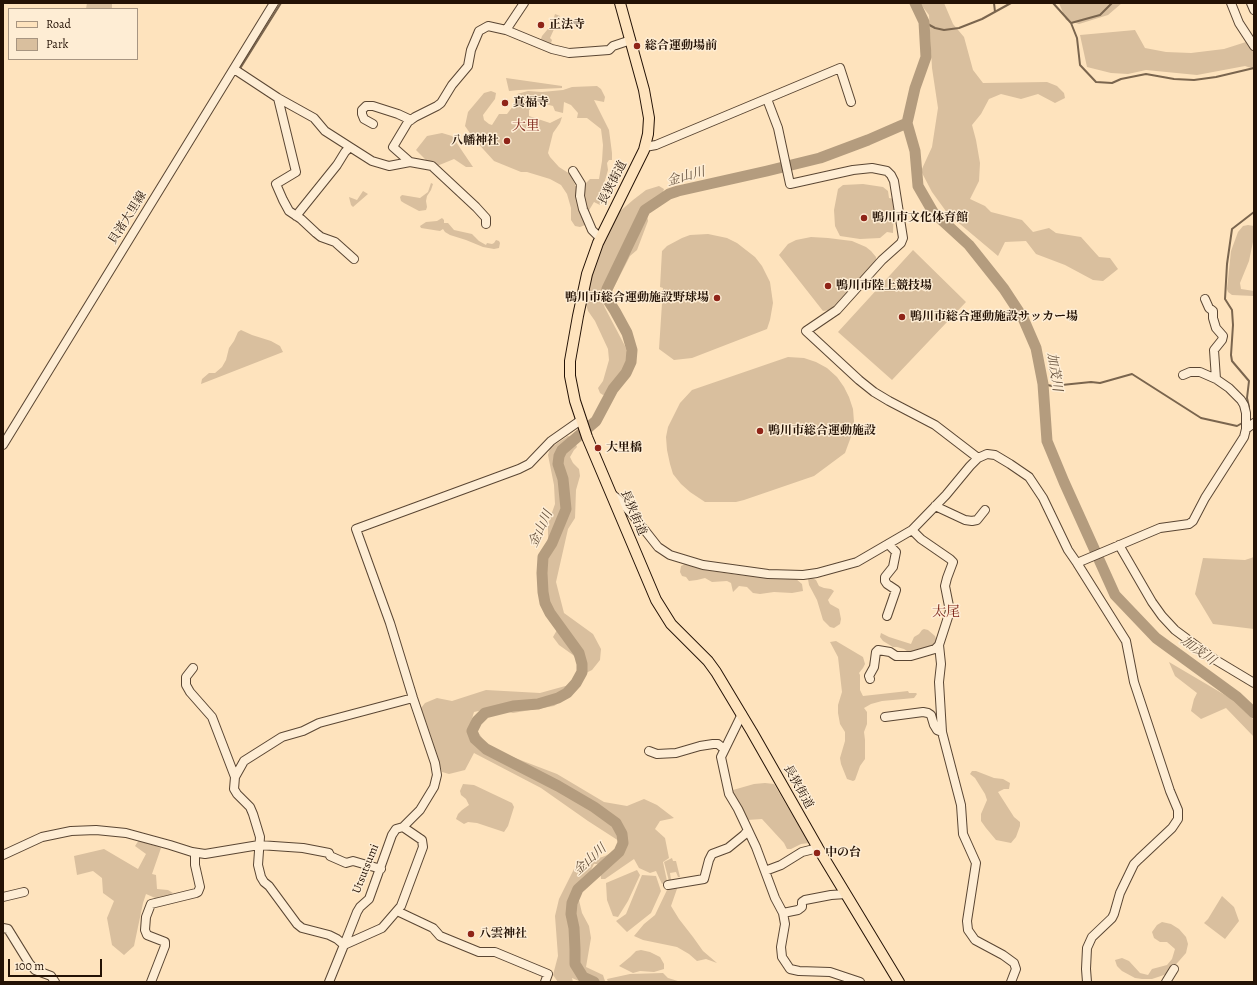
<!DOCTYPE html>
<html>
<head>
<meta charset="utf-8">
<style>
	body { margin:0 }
	#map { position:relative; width:1257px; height:985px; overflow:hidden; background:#fee3bd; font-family:Alegreya,serif }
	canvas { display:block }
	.frame { position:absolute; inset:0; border:4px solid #241205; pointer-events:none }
	.legend { position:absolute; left:8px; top:8px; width:130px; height:52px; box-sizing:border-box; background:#feedd4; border:1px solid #a79581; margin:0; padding:5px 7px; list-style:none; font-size:12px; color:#241205 }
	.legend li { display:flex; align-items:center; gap:8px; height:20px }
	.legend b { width:20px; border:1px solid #a79581 }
	.scale { position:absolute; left:8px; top:959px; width:94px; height:18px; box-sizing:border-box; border:2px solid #241205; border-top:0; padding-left:5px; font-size:12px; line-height:14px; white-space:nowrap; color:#241205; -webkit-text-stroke:3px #feedd4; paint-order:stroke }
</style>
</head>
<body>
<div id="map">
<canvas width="1257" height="985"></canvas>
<div class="frame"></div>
<ul class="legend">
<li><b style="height:5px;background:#fee3bd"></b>Road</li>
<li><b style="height:11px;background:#d9bf9e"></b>Park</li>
</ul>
<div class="scale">100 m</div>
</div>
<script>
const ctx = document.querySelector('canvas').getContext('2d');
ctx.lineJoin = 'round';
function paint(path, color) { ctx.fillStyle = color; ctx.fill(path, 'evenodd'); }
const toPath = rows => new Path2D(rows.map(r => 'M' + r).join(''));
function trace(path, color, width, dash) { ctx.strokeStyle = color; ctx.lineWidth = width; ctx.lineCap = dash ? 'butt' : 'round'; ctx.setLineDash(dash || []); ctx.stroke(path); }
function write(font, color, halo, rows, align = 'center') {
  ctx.font = font + ' Alegreya,"Noto Serif JP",serif'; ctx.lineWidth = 3; ctx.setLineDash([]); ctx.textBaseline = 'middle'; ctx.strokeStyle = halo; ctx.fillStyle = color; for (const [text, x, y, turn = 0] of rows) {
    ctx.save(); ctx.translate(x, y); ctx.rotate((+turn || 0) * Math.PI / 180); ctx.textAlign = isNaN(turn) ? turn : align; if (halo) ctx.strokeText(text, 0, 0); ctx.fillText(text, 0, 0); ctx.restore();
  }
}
const green = toPath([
	[87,3,112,3,112,9,86,9],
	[920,3,944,3,953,24,964,37,973,70,983,83,1047,82,1057,86,1064,93,1065,98,1055,103,1038,94,1021,99,1001,94,989,99,981,114,972,125,976,140,980,163,979,181,970,199,985,206,991,212,1022,220,1033,232,1049,228,1056,233,1081,237,1099,257,1110,258,1118,269,1103,281,1093,280,1065,265,1036,254,1026,241,1005,242,998,256,948,214,932,192,921,171,932,147,938,108,932,68,929,15],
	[1059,3,1122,3,1108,15,1079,24,1066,20],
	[555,14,560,16,550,38,552,40,550,46,540,42,542,36,552,24],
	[1135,30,1145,48,1166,52,1191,53,1224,49,1246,42,1254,46,1254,69,1245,66,1197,75,1146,70,1128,74,1111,73,1087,67,1080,35],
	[506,78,562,86,562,88,519,90,509,91],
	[597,86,601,89,605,97,604,102,594,100,609,130,612,153,612,160,609,160,607,163,608,170,604,184,608,186,604,198,600,205,594,202,588,212,585,208,585,184,590,179,599,179,602,161,603,145,601,129,587,118,577,118,578,113,571,105,564,102,563,113,555,111,553,106,545,104,535,105,529,110,529,116,550,123,562,117,560,123,553,133,548,153,550,157,559,167,570,174,579,193,581,213,585,225,580,227,575,226,571,220,571,208,567,194,561,185,550,179,527,172,521,172,494,161,474,139,465,126,468,112,484,93,491,91,496,93,495,99,483,115,484,120,489,124,492,125,499,114,507,114,510,110,517,102,517,94,528,91,542,92,563,90,572,87],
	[442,133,452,136,473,167,466,167,454,159,437,166,428,162,416,150,427,136],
	[431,183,433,184,431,190,427,196,426,201,427,207,426,210,419,211,404,203,401,201,400,197,402,195,420,198,428,192],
	[863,184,883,187,888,191,889,198,894,199,893,233,887,232,880,238,860,239,840,236,835,226,834,210,838,189,843,185],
	[659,186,664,189,662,195,651,203,647,215,648,221,637,250,630,256,611,293,600,295,605,308,625,346,628,355,626,366,610,387,607,394,603,395,600,393,598,388,603,381,609,360,608,349,595,321,588,311,585,301,588,283,601,246,618,213,633,200,646,190],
	[363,191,368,194,353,207,351,205,349,197,357,200],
	[442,218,444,220,444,223,448,223,454,230,472,234,479,241,486,245,487,243,492,244,494,243,496,240,499,241,500,243,499,248,494,249,483,247,466,240,450,235,445,232,443,229,440,231,421,228,420,226,426,222,437,221],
	[1248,225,1254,226,1254,237,1249,261,1240,283,1241,289,1254,291,1254,296,1232,295,1228,292,1227,289,1231,251,1238,232,1243,226],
	[708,234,727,238,737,243,755,257,762,266,770,282,773,303,770,320,767,329,692,358,674,360,659,349,663,288,660,287,662,251,667,246,682,238,690,235],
	[811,237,828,238,852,241,866,247,871,251,876,257,876,261,830,310,823,311,779,255,788,244,796,240],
	[913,250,966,302,892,380,838,332],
	[241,330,252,335,271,341,280,346,283,352,201,384,202,379,209,373,215,373,222,367,226,360,229,348,234,341,238,332],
	[788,357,804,358,816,362,827,368,837,377,844,387,849,397,853,409,854,422,852,434,845,453,814,476,744,500,736,502,705,502,690,492,681,484,673,474,670,464,667,450,666,437,668,427,680,403,692,390],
	[568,436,571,437,575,442,577,447,574,450,570,457,573,463,579,469,580,476,576,490,575,518,568,529,556,582,564,613,593,634,601,649,600,660,592,670,584,674,579,668,578,662,573,655,559,645,553,637,557,630,542,602,538,588,537,567,541,552,550,551,555,548,548,544,548,524,555,504,554,485,548,455,550,448],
	[1254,557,1254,629,1213,624,1195,594,1203,558,1245,560],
	[685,564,704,570,739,575,796,579,802,584,803,591,792,593,774,592,760,594,753,593,747,587,739,586,733,592,731,583,727,581,712,582,705,578,697,580,689,581,686,577,682,576,680,572,681,566],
	[812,578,816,580,819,586,824,588,831,589,834,591,828,600,830,604,839,609,841,619,840,624,834,628,830,627,823,620,817,600,809,585,808,579],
	[924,629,928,630,935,636,938,644,910,653,904,649,897,647,893,647,883,641,880,637,881,633,889,637,911,644,914,637,919,634,922,630],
	[836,641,863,657,865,664,863,668,859,673,860,675,860,690,863,696,908,691,909,693,916,693,917,694,914,698,882,701,871,704,864,708,867,712,867,724,864,732,865,740,865,759,860,766,855,780,853,781,847,779,841,764,840,758,845,741,845,732,840,724,838,713,838,705,842,692,838,657,830,642],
	[1169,662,1230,698,1254,720,1254,737,1226,708,1201,719,1191,711,1194,699,1197,693,1175,676],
	[569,685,567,698,554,706,513,713,492,708,474,712,471,722,489,748,557,774,604,802,627,806,644,799,657,805,674,818,660,821,655,829,665,838,669,858,663,862,667,881,662,884,656,871,650,873,639,868,634,859,605,879,601,879,600,864,594,864,578,896,582,913,589,926,591,938,586,967,603,975,605,981,604,982,581,982,572,978,573,982,558,982,553,975,558,956,555,916,559,899,574,869,587,862,605,856,617,850,619,841,588,821,541,788,474,753,465,770,449,774,442,772,429,730,421,708,425,703,437,698,452,701,486,690,540,693],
	[972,771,976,771,994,778,1003,779,1010,783,1009,789,1004,789,998,792,1014,817,1020,822,1020,826,1016,837,1011,843,996,840,986,828,981,821,981,814,987,800,985,794,975,778,970,774],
	[765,783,774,784,809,843,801,844,791,849,787,849,784,843,762,819,747,820,733,793,733,790,754,784],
	[463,784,474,785,512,803,514,807,508,826,504,832,477,823,468,822,464,824,456,819,458,814,462,810,469,805,466,799,461,795,460,791],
	[139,840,161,848,152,874,156,875,157,889,168,890,173,893,160,900,146,894,143,903,134,946,124,955,112,945,107,918,114,901,103,893,102,878,93,871,77,875,74,856,104,849,138,869,146,854,135,846],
	[672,858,673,861,676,861,680,877,678,877,676,872,670,873,671,880,669,881,664,862],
	[637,870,640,875,628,901,618,917,613,916,607,900,606,883],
	[642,875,656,876,661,891,651,913,627,932,616,921,626,914],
	[678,886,671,906,679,919,693,937,703,951,717,963,706,959,697,961,689,954,677,947,643,940,634,936,644,924,655,915,667,890],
	[1222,896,1234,907,1239,921,1225,939,1204,923,1208,919],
	[1162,922,1171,924,1179,929,1186,937,1188,944,1186,953,1179,961,1167,974,1152,979,1142,979,1135,978,1122,971,1117,966,1115,960,1122,958,1129,961,1140,973,1148,975,1152,969,1167,965,1172,959,1175,949,1167,942,1160,942,1154,938,1152,932,1157,925],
	[641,950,650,952,660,957,664,964,664,969,654,972,640,971,633,973,619,966,630,957,636,951],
	[663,973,668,978,681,982,608,982,607,979,630,974]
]);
const stream = toPath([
	[994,3,995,12],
	[1053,3,1071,23,1077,38,1080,65,1096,82,1112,83,1121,79,1146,74,1174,79,1194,80,1216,77,1254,68],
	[924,22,935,28,944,30,959,28,982,19,1011,3],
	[1071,23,1100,15,1112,3],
	[241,67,281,3],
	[1043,384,1052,386,1091,382,1100,383,1132,374,1201,418,1237,426,1244,422],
	[1249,407,1247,398,1249,381,1232,361,1231,355,1233,325,1232,310,1225,299,1227,264,1232,229,1254,212],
	[1253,712,1254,712]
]);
const river = toPath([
	[915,3,924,22,926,57,915,88,907,123,915,151,918,186,933,212,969,245,1004,289,1023,318,1036,348,1043,384,1047,441,1064,482,1115,595,1156,638,1237,697,1254,713],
	[594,982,583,977,575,964,575,949,574,928,571,914,572,903,578,889,619,852,623,843,622,834,616,823,594,807,558,786,486,749,475,739,472,731,477,721,485,713,513,706,538,704,558,698,567,693,576,683,582,672,582,664,579,653,550,613,545,603,543,592,542,573,543,557,552,543,566,509,563,479,558,464,559,456,562,450,596,421,613,389,626,373,631,362,632,350,627,333,615,311,606,297,607,289,645,210,669,194,678,191,767,171,820,158,868,140,907,123]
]);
const minor = toPath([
	[1231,3,1239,23,1254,46],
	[1251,3,1254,10],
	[506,30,552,49,569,53,609,50,613,46,631,40],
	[234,69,278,98,314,118,325,131,350,147],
	[278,98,296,172,276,184,283,200,289,211,301,219,316,233,321,237,335,242,354,259],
	[767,99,778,128,790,184,853,170,872,168,887,171,891,175,894,181,903,238,901,243,882,260,837,310,806,331,859,380,874,392,889,401,935,425,978,458],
	[373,124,364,119,362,114,362,110,366,106,373,106,398,114,411,120],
	[645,147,656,145,840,68,851,102],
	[410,162,432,166,476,207,486,218,486,224],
	[573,171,581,184,580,196,583,209,592,230,596,234,600,237],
	[296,216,337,165,345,152,350,147,372,161,389,166,410,162,393,147,408,122,415,117,437,106,441,103,452,85,468,66,471,50,479,31,488,26,506,30,524,3],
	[1205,299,1209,308,1213,311,1213,318,1216,328,1223,336,1222,340,1214,350,1216,379],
	[1183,375,1190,372,1200,372,1216,379,1229,388,1241,400,1244,405,1246,413,1246,429],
	[3,445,274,3],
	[612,494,619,500,632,514,658,547,670,555,703,565,768,574,803,575,817,573,857,562,912,530,946,495,970,466,978,458,987,454,995,455,1010,464,1029,477,1043,498,1068,550,1077,563,1126,641,1134,682,1170,791,1178,810,1178,819,1172,828,1139,859,1134,864,1120,893,1114,914,1112,918,1092,937,1087,948,1086,969,1087,982],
	[935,506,965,520,972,521,977,520,985,510],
	[912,530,921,539,950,559,953,562,947,578,945,586,950,611,939,645,941,664,939,682,942,732,961,805,963,834,976,863,967,921,968,930,975,940,1003,955,1014,963,1016,969,1011,982],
	[1119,545,1152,602,1162,616,1175,630,1214,659,1254,683],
	[1077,563,1160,528,1189,524,1193,521,1205,498,1244,437,1246,429,1254,423],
	[887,616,896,590,887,584,885,581,885,577,893,567,896,552,888,544],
	[193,668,186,677,186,685,190,692,212,717,235,777,234,789,237,794,250,807,253,814,260,837,258,865,261,877,264,882,269,886,297,924,302,928,329,935,337,939,344,945,357,912,360,907,369,899,392,835,396,829,403,827],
	[870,679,869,676,874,667,876,652,878,650,890,652,896,656,911,656,935,649,939,645],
	[742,714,721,757,729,794,738,809,756,847,775,898,783,913,785,924,781,947,782,957,790,969,799,971,830,972,860,982],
	[885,717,923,712,928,713,931,715,934,725,937,730,942,732],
	[649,751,657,754,676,753,700,746,713,744,718,744,724,749],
	[235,777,244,761,282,737,303,731,319,723,413,698],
	[3,855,42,837,71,831,96,830,126,833,170,845,192,852,205,854,259,845,303,848,329,853,330,856,346,863,353,861,381,869],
	[765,871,781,865,802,852,818,848],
	[668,885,704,879,709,860,712,854,728,848,744,835,748,830],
	[3,897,24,892],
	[397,911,433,928,440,936,479,952,495,952,548,974,545,982],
	[783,913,798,910,802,907,802,902,805,900,831,895,846,894],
	[3,928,8,929,29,963,35,970,51,976,55,982],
	[151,982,165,946,165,942,147,935,145,930,146,917,151,904,196,893,198,892,200,887,195,865,195,853],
	[329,982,344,945,382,928,401,906,423,847,422,840,403,827,420,810,434,787,437,775,435,763,413,698,390,623,356,529,519,469,529,464,551,441,581,420],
	[1166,982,1174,969]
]);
const major = toPath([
	[620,3,644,90,649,118,648,134,644,150,598,243,587,274,578,316,570,361,570,376,575,401,587,437,656,600,671,624,708,661,716,672,752,732,818,848,899,982]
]);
const markers = [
	[541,25,4,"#8f2418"],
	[637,46,4,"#8f2418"],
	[505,103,4,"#8f2418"],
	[507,141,4,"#8f2418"],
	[864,218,4,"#8f2418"],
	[828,286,4,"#8f2418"],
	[717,298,4,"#8f2418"],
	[902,317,4,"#8f2418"],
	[760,431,4,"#8f2418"],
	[598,448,4,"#8f2418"],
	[817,853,4,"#8f2418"],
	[471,934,4,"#8f2418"]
];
const poiNames = [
	["正法寺",549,25],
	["総合運動場前",645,46],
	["真福寺",513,103],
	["八幡神社",499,141,"right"],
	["鴨川市文化体育館",872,218],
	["鴨川市陸上競技場",836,286],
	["鴨川市総合運動施設野球場",709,298,"right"],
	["鴨川市総合運動施設サッカー場",910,317],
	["鴨川市総合運動施設",768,431],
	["大里橋",606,448],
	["中の台",825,853],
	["八雲神社",479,934]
];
const streetNames = [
	["長狭街道",613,183,-63],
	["貝渚大里線",128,218,-58],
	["長狭街道",633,513,67],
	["長狭街道",798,787,61],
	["Utsutsumi",366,869,-68]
];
const waterNames = [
	["金山川",686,177,-15],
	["加茂川",1054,372,81],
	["金山川",541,529,-65],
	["加茂川",1198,651,36],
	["金山川",590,860,-42]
];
const quarterNames = [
	["大里",526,127],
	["太尾",946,613]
];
paint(green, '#d9bf9e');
trace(stream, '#7a654e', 2);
trace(river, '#b49c7e', 11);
trace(minor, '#5a4633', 10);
trace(major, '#241205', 12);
trace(minor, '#feedd4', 8);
trace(major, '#fee3bd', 10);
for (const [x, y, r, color] of markers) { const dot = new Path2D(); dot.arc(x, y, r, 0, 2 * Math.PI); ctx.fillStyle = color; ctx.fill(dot); trace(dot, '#feedd4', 1.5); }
write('bold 12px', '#241205', '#feedd4', poiNames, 'left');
write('12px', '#241205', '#feedd4', streetNames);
write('italic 13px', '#65503b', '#feedd4', waterNames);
write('14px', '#7a1f14', '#feedd4', quarterNames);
</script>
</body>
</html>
